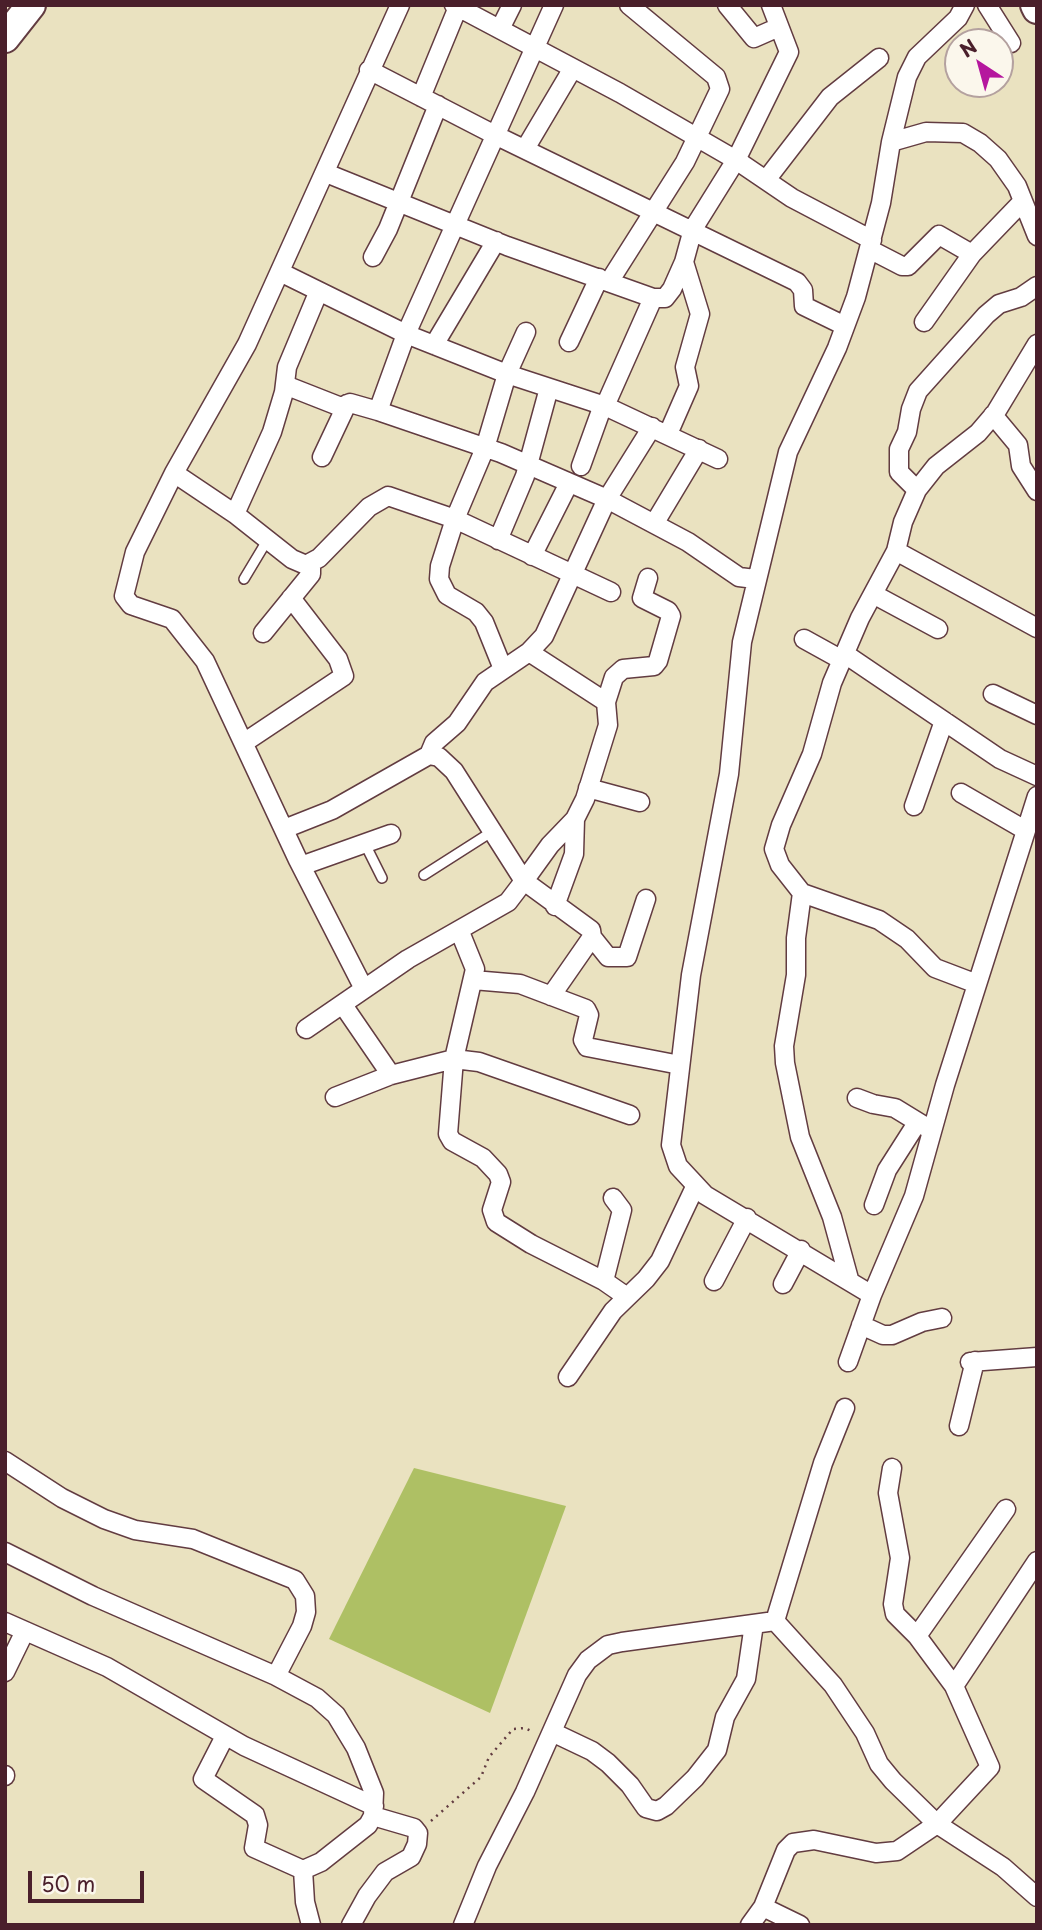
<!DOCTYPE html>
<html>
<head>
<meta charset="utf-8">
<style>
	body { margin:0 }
	#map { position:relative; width:1042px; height:1930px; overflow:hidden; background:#eae2c0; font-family:"Playpen Sans",sans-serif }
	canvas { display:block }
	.frame { position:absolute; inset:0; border:7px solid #4a1f2b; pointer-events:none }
	.north { position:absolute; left:944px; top:28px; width:70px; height:70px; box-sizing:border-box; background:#fbf7ec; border:2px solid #b4a19f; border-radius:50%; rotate:324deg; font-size:19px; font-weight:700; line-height:28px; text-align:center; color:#4a1f2b }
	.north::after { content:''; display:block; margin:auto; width:24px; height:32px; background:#b5179e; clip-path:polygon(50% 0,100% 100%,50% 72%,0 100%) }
	.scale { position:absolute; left:28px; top:1871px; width:116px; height:32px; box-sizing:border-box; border:4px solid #4a1f2b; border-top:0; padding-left:9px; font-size:21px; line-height:24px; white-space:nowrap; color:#4a1f2b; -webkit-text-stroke:5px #fbf7ec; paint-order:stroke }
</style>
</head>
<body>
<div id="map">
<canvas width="1042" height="1930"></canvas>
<div class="frame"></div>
<div class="north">N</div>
<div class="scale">50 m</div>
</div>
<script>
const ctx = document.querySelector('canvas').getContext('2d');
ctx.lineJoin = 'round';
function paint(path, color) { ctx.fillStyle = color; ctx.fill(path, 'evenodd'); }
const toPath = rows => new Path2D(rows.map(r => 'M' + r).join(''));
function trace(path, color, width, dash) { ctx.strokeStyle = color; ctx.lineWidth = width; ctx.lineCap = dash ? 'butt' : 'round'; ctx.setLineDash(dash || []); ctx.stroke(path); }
const green = toPath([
	[414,1468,566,1506,490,1713,329,1639]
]);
const path = toPath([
	[431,1821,481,1777,489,1757,513,1729,525,1728,533,1732]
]);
const lane = toPath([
	[244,579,268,539],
	[365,844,382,878],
	[424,875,493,831]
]);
const street = toPath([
	[454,5,620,93,736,160,792,198,872,240],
	[554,5,406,334,378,411,501,453,607,499,688,542,739,577,755,579],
	[727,5,754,38,779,27],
	[987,5,1011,43],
	[500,29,512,5],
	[369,70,495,135,797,282,803,290,804,306,845,326],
	[421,97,458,7],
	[891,142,907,77,917,57,958,18,965,5],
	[525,149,573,68],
	[326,173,507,246,653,298,665,298,672,289,684,262],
	[766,180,830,97,879,58],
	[869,249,902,266,908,266,939,235,972,254],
	[373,257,388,229,438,105],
	[280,272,406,334,507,374,605,406,718,459],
	[609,282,685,162,720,89,716,77,629,5],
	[924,322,972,254,1023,201],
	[569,342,599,278],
	[434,345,496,241],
	[285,385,341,407,350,403,378,411],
	[605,406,653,298],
	[993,415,1018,445,1021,466,1037,491],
	[668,434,689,386,685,367,700,314,684,262,693,229,736,160,789,52,771,5],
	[322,457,347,404],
	[581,466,603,405],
	[174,473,235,514,292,559,306,565,319,558,369,507,388,496,455,519,611,592],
	[917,490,899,472,899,449,907,432,911,409,918,391,986,315,999,304,1021,297,1037,286],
	[235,514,272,432,284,392,287,367,318,293],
	[654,524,699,449],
	[498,540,525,476,549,388],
	[896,551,1037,628],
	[532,556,569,483],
	[873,594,938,629],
	[263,633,311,574,311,564],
	[804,639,842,660],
	[529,652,606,702],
	[845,654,1000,759,1037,776],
	[503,669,484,622,476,612,447,595,439,579,440,566,455,519,485,448,507,374,526,332],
	[993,694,1037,715],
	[245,742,344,676,338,659,291,598],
	[429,755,434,743,457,723,485,682,529,652,544,636,607,499,652,427],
	[588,788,640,802],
	[961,793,1025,830],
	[914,806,944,721],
	[284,829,332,810,429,755,439,757,454,771,524,881,508,902,408,959,306,1029],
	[301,866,391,834],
	[802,893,796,938,796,975,784,1046,785,1063,800,1137,832,1217,849,1279],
	[555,906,574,854,575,819],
	[460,932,475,969,454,1059,448,1134,452,1141,483,1158,498,1174,501,1182,492,1210,496,1222,531,1244,604,1281],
	[592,937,608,957,627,957,646,899],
	[473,980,520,984,586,1009,589,1015,583,1040,587,1047,680,1065],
	[977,984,935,968,907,939,879,920,802,893,780,865,774,849,781,825,812,754,832,683,860,618,896,551,903,522,917,490,936,466,978,433,996,412,1037,344],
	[363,987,298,860,205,661,172,619,131,605,124,596,135,552,174,473,247,344,400,5],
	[551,996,592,937,591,930,524,881,550,845,575,819,585,799,608,725,606,702,614,677,623,669,654,666,658,661,671,616,668,611,642,598,648,578],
	[343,1005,391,1075],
	[335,1097,391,1075,454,1059,479,1062,630,1115],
	[857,1098,873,1104,895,1108,926,1127],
	[613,1198,622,1210,604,1281,627,1297],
	[874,1205,887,1170,917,1123],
	[714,1281,747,1218],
	[783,1284,801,1250],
	[872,1295,705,1195,678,1166,671,1145,691,975,729,774,742,642,788,452,837,348,856,297,881,203,891,142,926,132,963,133,980,143,998,159,1017,186,1037,236],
	[861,1325,883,1335,892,1335,922,1322,942,1318],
	[848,1362,872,1295,914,1196,945,1085,1037,796],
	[970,1362,1037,1357],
	[568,1377,613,1311,646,1279,660,1261,695,1187],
	[959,1426,975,1361],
	[5,1461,62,1498,104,1519,135,1530,193,1539,295,1580,305,1596,306,1612,302,1626,276,1676,93,1596,5,1552],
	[775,1621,823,1463,845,1408],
	[5,1622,107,1667,244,1746,374,1806],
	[917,1636,1006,1509],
	[5,1672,25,1631],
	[276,1676,317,1698,336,1715,356,1748,374,1793,373,1816,368,1825,321,1862,303,1870,305,1902,311,1925],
	[954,1686,1037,1561],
	[552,1732,592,1751,608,1763,630,1785,646,1808,657,1811,666,1806,695,1778,717,1750,725,1717,746,1679,754,1624],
	[225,1736,203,1779,255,1815,258,1825,254,1848,303,1870],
	[5,1775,5,1776],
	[763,1907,786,1850,793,1843,814,1840,876,1853,897,1851,937,1824,990,1767,954,1686,917,1636,895,1614,893,1604,900,1558,888,1493,892,1468],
	[351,1925,367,1896,385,1872,411,1857,417,1844,418,1833,414,1828,373,1816],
	[463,1925,487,1866,525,1792,577,1675,588,1660,608,1645,622,1642,775,1621,833,1685,865,1733,879,1764,893,1781,937,1824,1003,1867,1037,1897],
	[750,1925,763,1907,800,1925]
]);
const primary = toPath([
	[1035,5,1037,9],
	[5,38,31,5]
]);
paint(green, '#aec064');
trace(lane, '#623c41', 12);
trace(street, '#623c41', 21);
trace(primary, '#623c41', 32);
trace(path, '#623c41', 2.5, [2, 5]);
trace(lane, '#fff', 9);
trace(street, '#fff', 18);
trace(primary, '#fff', 28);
</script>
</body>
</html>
